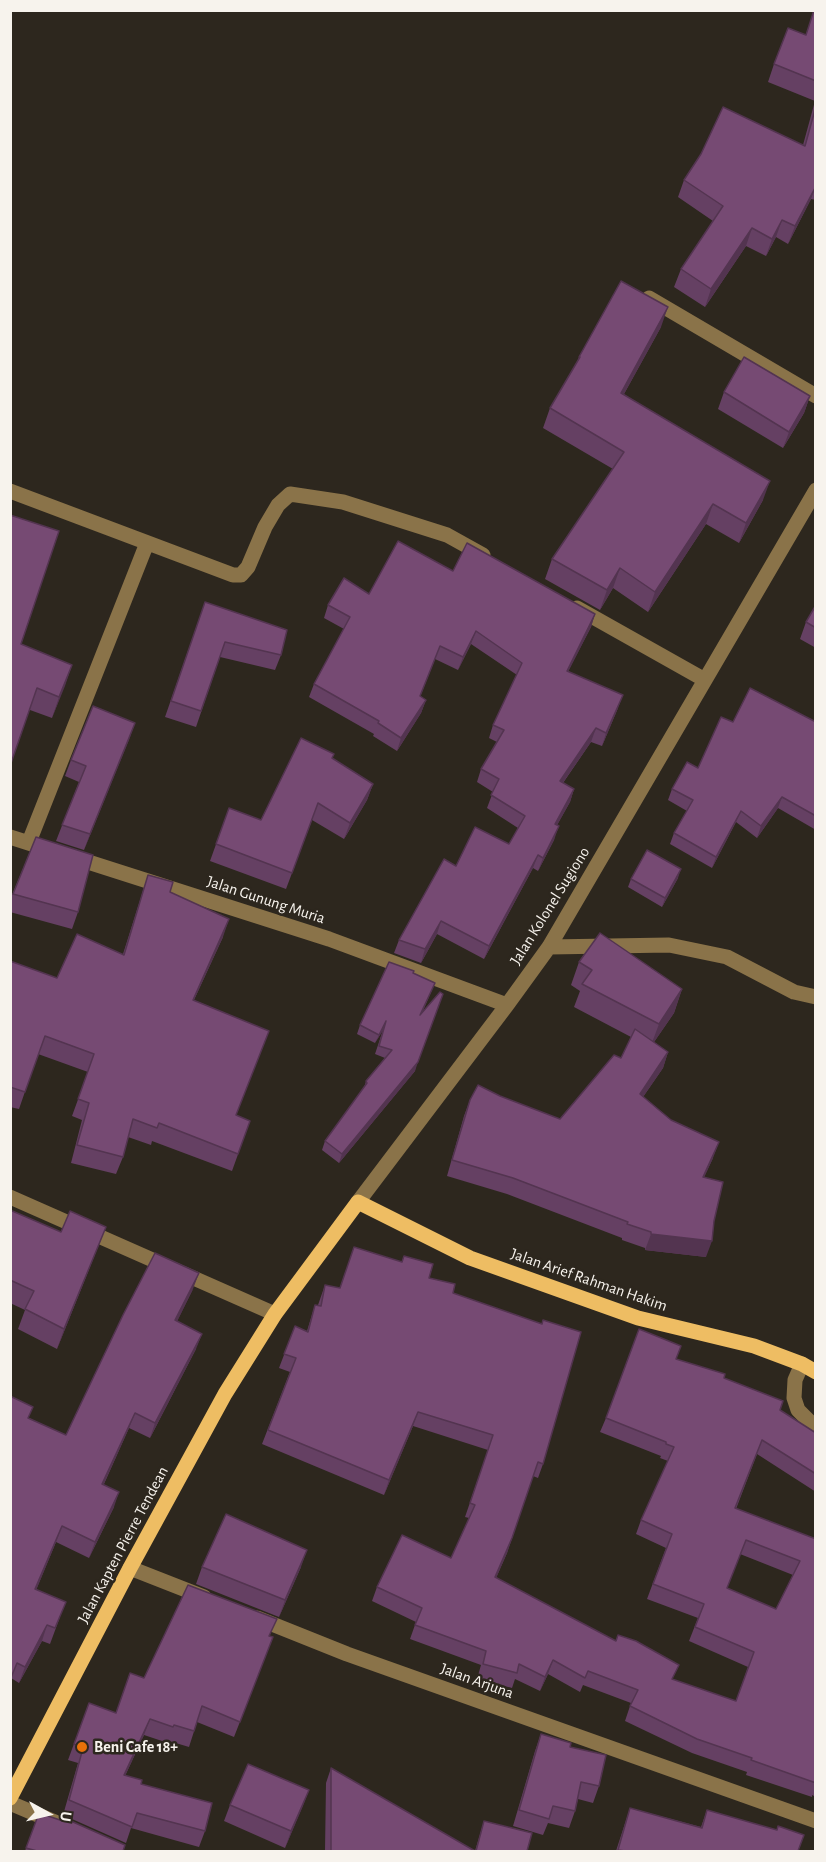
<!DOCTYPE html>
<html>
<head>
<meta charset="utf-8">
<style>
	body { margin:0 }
	#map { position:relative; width:826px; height:1862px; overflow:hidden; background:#2d271e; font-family:"Alegreya Sans",sans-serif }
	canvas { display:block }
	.frame { position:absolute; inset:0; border:12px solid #f7f3ed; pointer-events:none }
	.north { position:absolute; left:18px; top:1784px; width:60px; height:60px; -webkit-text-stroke:4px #2d271e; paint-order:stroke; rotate:98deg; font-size:16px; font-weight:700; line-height:24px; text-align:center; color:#f7f3ed }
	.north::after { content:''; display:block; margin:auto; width:21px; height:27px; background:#f7f3ed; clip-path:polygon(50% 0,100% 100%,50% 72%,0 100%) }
</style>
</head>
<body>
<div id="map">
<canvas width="826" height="1862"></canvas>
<div class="frame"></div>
<div class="north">U</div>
</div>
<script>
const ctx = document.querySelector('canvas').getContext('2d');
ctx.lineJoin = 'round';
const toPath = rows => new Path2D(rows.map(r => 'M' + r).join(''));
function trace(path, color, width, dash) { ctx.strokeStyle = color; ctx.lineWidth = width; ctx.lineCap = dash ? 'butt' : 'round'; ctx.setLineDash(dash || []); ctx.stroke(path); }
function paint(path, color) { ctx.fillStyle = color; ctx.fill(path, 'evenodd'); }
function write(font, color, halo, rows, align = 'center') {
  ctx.font = font + ' "Alegreya Sans",sans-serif'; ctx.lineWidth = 5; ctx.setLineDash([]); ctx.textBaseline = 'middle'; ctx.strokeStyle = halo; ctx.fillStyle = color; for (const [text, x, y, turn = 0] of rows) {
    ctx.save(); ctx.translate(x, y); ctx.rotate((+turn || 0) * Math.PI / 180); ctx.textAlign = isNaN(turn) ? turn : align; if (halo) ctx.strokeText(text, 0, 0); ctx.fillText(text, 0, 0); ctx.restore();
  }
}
const minor = toPath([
	[649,298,816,396],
	[10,491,233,575,241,575,248,567,265,527,278,505,290,494,343,502,447,535,483,555],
	[577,608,705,680],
	[10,837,329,939,507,1005],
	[29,842,147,543],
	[549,947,669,945,727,957,794,992,816,997],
	[10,1197,275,1314],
	[358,1202,507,1005,549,947,816,490],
	[802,1364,795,1380,794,1398,798,1410,816,1428],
	[130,1568,204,1597],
	[257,1618,347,1654,816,1821],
	[10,1803,57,1823]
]);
const major = toPath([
	[10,1798,130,1568,225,1394,275,1314,358,1202,470,1258,638,1318,754,1346,802,1364,816,1372]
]);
const wall = toPath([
	[814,10,816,10,816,200,811,199,788,244,776,237,766,256,746,246,705,307,674,287,681,269,713,221,678,197,684,180,803,145,815,101,768,82,774,64,806,35],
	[661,327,624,394,763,500,739,543,706,524,648,612,613,588,600,610,545,579,552,559,613,469,543,428,550,408,576,365,579,357],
	[724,392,810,396,804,413,783,448,718,409],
	[453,571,595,614,591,627,568,671,618,708,602,746,591,742,563,783,574,789,570,802,557,825,554,840,538,871,533,868,484,959,437,934,421,963,394,953,399,940,456,866,509,844,518,828,487,808,493,792,477,782,481,769,497,742,489,738,493,725,517,675,471,644,458,670,435,659,420,697,426,700,421,713,397,751,373,736,374,734,309,697,314,684,344,629,324,618,328,605],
	[205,602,281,655,275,670,220,657,196,727,165,717],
	[816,605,816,648,800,639,806,622],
	[21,644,72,665,52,718,30,710],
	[733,722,816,722,816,830,778,808,757,838,736,822,712,868,670,844,674,833,687,811,668,800,672,789,698,768],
	[135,723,84,850,56,841,79,782,65,776,71,760],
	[332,759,373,784,367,800,344,839,312,820,286,889,210,861,229,808,261,820],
	[36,837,78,912,72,929,10,912,10,900],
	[148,875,170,892,223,937,194,1000,269,1031,236,1115,250,1121,232,1171,152,1141,151,1145,128,1137,123,1157,116,1174,71,1163,82,1120,72,1116,88,1072,38,1054,19,1109,10,1107,10,961,57,978,123,954],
	[678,878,662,907,628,887,631,879],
	[579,962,682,989,674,1013,654,1042,668,1052,663,1068,643,1097,713,1158,704,1177,706,1257,645,1250,645,1248,622,1240,622,1238,507,1194,447,1176,464,1116,470,1100,500,1096,560,1119,621,1058,631,1037,574,1007,580,991,571,985],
	[413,973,435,983,422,1013,415,1071,339,1163,322,1150,325,1141,364,1088,366,1081,385,1058,375,1054,383,1030,375,1043,357,1034,360,1025],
	[10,1210,61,1232,106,1227,57,1349,18,1329,25,1310,10,1303],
	[354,1247,429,1278,453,1293,543,1464,538,1478,533,1476,507,1553,496,1578,674,1680,736,1701,748,1667,689,1641,698,1618,647,1599,666,1548,636,1534,641,1520,668,1461,660,1458,661,1456,600,1432,606,1418,676,1359,724,1378,780,1410,816,1433,816,1492,757,1454,736,1509,816,1539,816,1797,812,1795,812,1797,746,1775,747,1772,692,1753,625,1721,631,1703,583,1685,580,1692,548,1674,540,1691,515,1679,512,1688,477,1679,481,1665,410,1639,416,1622,372,1601,377,1587,451,1558,469,1518,465,1517,488,1450,413,1426,384,1495,262,1444,290,1372,279,1368,295,1326,307,1331,315,1305,318,1305,325,1285,340,1288],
	[740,1554,793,1575,776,1609,727,1588],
	[193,1289,177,1321,196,1349,150,1438,129,1428,104,1484,114,1507,89,1558,56,1542,36,1590,60,1617,50,1644,42,1641,19,1683,11,1678,29,1418,66,1435],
	[202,1567,301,1567,279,1617,196,1584],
	[270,1636,273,1637,234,1737,197,1722,189,1747,169,1741,168,1743,144,1735,125,1776,141,1784,205,1831,199,1847,131,1828,126,1843,63,1815,78,1763,68,1760,89,1703,116,1713,144,1678],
	[541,1734,570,1747,599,1786,593,1803,578,1799,575,1811,569,1828,548,1823,543,1835,513,1826,535,1751],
	[331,1768,475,1851,484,1821,527,1851,325,1851,326,1783],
	[309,1790,285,1848,224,1821,230,1805],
	[630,1808,701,1827,707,1810,798,1851,616,1851],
	[39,1813,123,1851,25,1851]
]);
const shadedWall = toPath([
	[816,186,811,199,788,244,795,226],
	[782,220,776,237,766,256,772,239],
	[752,228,746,246,705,307,711,289],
	[668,307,661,327,614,412,621,393],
	[810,396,804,413,783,448,789,432],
	[770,481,763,500,739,543,746,523],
	[713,504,706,524,648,612,655,592],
	[620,568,613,588,600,610,607,590],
	[595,614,591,627,562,684,567,671],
	[476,631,471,644,458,670,463,657],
	[72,665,65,686,52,718,59,697],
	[623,695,618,708,602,746,606,733],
	[426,700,421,713,397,751,401,738],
	[135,723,129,740,84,850,90,834],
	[596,728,591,742,555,794,560,781],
	[373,784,367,800,344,839,350,823],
	[574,789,570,802,550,838,555,824],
	[782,797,778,808,757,838,761,826],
	[741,811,736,822,712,868,716,857],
	[559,826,554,840,538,871,543,858],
	[538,855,533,868,484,959,489,946],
	[681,869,678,878,662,907,665,898],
	[229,919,223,937,186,1017,193,1000],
	[441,921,437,934,421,963,425,949],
	[682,989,674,1013,650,1048,659,1024],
	[386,1021,383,1030,375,1043],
	[668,1052,663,1068,634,1110,640,1094],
	[418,1062,415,1071,339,1163,342,1154],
	[719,1142,713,1158,697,1193,703,1177],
	[106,1227,98,1247,57,1349,64,1329],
	[651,1234,712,1241,706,1257,645,1250],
	[199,1273,193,1289,170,1336,175,1320],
	[202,1334,196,1349,150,1438,155,1423],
	[418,1412,413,1426,384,1495,389,1480],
	[135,1413,129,1428,97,1499,102,1484],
	[119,1492,114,1507,89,1558,95,1542],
	[62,1526,56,1542,30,1605,35,1589],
	[512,1538,507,1553,490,1592,495,1577],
	[307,1550,301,1567,279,1617,285,1600],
	[47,1625,42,1641,19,1683,25,1667],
	[553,1660,548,1674,540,1691,545,1677],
	[150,1719,144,1735,118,1791,124,1775],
	[309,1790,303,1806,285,1848,291,1831]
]);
const building = toPath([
	[814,10,816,10,816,81,774,64,788,28,806,35,814,10],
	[816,106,816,186,795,226,782,220,772,239,752,228,711,289,681,269,723,206,684,180,701,154,723,107,805,146,816,106],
	[621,281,668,307,621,393,770,481,746,523,713,504,655,592,620,568,607,590,552,559,624,452,550,408,580,357,579,357,621,281],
	[744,357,810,396,789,432,724,392,744,357],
	[10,515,59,531,21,644,72,665,59,697,37,688,10,766,10,515],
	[398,541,453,571,467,543,595,614,567,671,623,695,606,733,596,728,560,781,574,789,555,824,559,826,543,858,538,855,489,946,441,921,425,949,399,940,444,859,456,866,475,827,509,844,525,816,491,795,499,779,481,769,504,730,493,725,522,663,476,631,463,657,440,646,420,696,426,700,401,738,378,723,379,721,314,684,350,617,328,605,344,578,369,594,398,541],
	[205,602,287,630,281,655,225,642,201,711,171,701,205,602],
	[816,605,816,628,806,622,816,605],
	[750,688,816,722,816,816,782,797,761,826,741,811,716,857,674,833,693,800,672,789,687,762,698,768,721,717,733,722,750,688],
	[93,706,135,723,90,834,62,825,86,766,71,760,93,706],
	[301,738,334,754,332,758,373,784,350,823,318,803,292,873,216,844,229,808,261,820,301,738],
	[36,837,93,855,78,912,13,894,36,837],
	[647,850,681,869,665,898,631,879,647,850],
	[148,875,173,882,170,892,229,919,193,1000,269,1031,236,1115,250,1121,238,1154,159,1123,157,1128,133,1119,123,1157,77,1145,89,1103,78,1099,94,1054,45,1036,25,1092,10,1087,10,961,57,978,77,934,124,955,148,875],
	[600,933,682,989,659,1024,582,984,592,970,579,962,600,933],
	[389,962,414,971,413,973,435,983,420,1015,440,992,443,994,418,1062,342,1154,325,1141,367,1083,366,1081,392,1050,379,1046,386,1021,379,1035,360,1025,389,962],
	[635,1029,668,1052,640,1094,671,1120,719,1142,703,1177,723,1182,714,1221,712,1241,651,1234,651,1232,627,1224,628,1222,513,1178,452,1160,470,1100,478,1085,500,1096,560,1119,614,1055,621,1058,635,1029],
	[10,1210,61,1232,70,1211,106,1227,64,1329,25,1309,34,1291,10,1280,10,1210],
	[354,1247,402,1262,404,1256,433,1264,429,1278,455,1284,453,1293,542,1324,543,1320,581,1332,543,1464,538,1462,512,1538,495,1577,616,1641,618,1635,636,1641,679,1665,672,1679,736,1701,754,1652,695,1627,704,1604,653,1584,672,1534,641,1520,674,1447,666,1444,666,1442,606,1418,639,1329,681,1346,676,1359,725,1374,724,1378,783,1401,780,1410,816,1433,816,1474,762,1440,735,1508,816,1539,816,1783,751,1760,752,1758,697,1739,630,1706,638,1690,588,1671,585,1678,553,1660,545,1677,519,1664,517,1673,483,1664,486,1651,415,1625,422,1608,377,1587,402,1535,451,1558,475,1505,470,1503,493,1435,418,1412,389,1480,268,1430,296,1358,284,1354,295,1326,308,1332,315,1305,321,1306,325,1285,340,1288,354,1247],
	[746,1540,800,1561,776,1609,727,1588,746,1540],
	[155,1253,199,1273,175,1320,202,1334,155,1423,135,1413,102,1484,119,1492,95,1542,62,1526,35,1589,66,1602,55,1628,47,1625,25,1667,17,1663,10,1680,10,1396,33,1407,28,1418,66,1435,123,1315,155,1253],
	[226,1514,307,1550,285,1600,202,1567,226,1514],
	[188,1585,277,1619,269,1636,273,1637,240,1722,202,1706,194,1731,174,1725,173,1727,150,1719,124,1775,142,1780,141,1784,212,1803,205,1831,137,1813,132,1827,69,1800,83,1748,74,1744,89,1703,116,1713,130,1673,144,1678,188,1585],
	[541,1734,571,1743,570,1747,606,1755,599,1786,581,1782,575,1811,553,1806,549,1819,519,1810,541,1734],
	[248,1764,309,1790,291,1831,230,1805,248,1764],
	[331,1768,475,1851,331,1851,331,1768],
	[630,1808,702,1828,707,1810,777,1830,778,1826,804,1835,798,1851,625,1851,618,1850,630,1808],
	[39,1813,63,1821,64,1818,125,1845,123,1851,37,1851,26,1848,39,1813],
	[484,1821,532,1833,527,1851,476,1851,484,1821]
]);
const markers = [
	[82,1747,6,"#e8710a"]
];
const streetNames = [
	["Jalan Gunung Muria",266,900,18],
	["Jalan Kolonel Sugiono",550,906,-58],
	["Jalan Arief Rahman Hakim",589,1280,19],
	["Jalan Kapten Pierre Tendean",123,1545,-62],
	["Jalan Arjuna",477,1681,20]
];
const poiNames = [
	["Beni Cafe 18+",94,1747]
];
trace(minor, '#8a7349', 15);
trace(major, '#eebd63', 15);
paint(wall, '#654063');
paint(shadedWall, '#533450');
paint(building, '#764a73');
trace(building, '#533450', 1.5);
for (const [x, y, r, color] of markers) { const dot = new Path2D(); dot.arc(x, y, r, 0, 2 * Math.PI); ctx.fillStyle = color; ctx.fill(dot); trace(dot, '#2d271e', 2); }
write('16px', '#f7f3ed', '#2d271e', streetNames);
write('bold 16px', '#f7f3ed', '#2d271e', poiNames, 'left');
</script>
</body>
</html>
